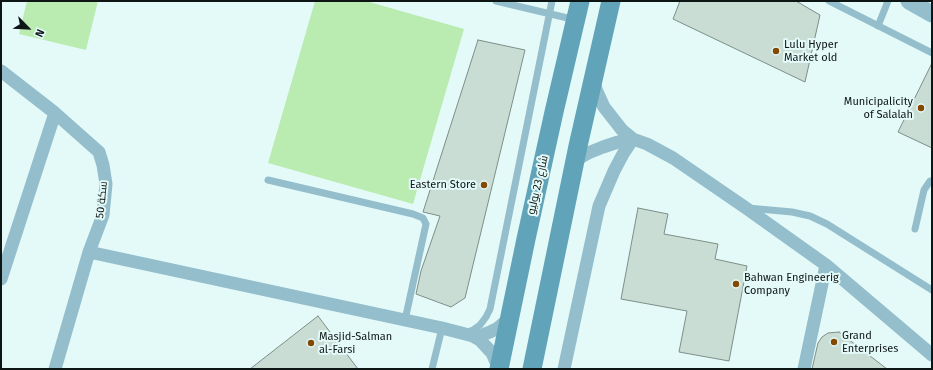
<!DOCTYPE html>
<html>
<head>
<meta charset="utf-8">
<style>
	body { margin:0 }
	#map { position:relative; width:933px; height:370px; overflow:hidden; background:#e4faf9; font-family:"Fira Sans",sans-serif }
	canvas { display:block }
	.frame { position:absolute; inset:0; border:2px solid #0e1515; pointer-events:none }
	.north { position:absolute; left:8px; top:8px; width:40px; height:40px; -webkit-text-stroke:3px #e4faf9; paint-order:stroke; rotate:114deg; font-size:11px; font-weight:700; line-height:16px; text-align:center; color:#0e1515 }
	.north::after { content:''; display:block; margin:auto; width:14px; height:18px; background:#0e1515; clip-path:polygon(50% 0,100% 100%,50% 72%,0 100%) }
</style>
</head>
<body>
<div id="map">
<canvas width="933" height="370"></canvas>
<div class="frame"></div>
<div class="north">N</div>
</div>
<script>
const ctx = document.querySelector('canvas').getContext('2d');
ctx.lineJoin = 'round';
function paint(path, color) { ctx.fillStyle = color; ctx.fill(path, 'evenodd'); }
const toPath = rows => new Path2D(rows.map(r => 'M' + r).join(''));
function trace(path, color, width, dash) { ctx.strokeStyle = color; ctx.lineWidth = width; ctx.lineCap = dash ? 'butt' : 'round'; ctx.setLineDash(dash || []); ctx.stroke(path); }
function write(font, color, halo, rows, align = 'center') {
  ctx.font = font + ' "Fira Sans",Cairo,sans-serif'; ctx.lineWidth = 4; ctx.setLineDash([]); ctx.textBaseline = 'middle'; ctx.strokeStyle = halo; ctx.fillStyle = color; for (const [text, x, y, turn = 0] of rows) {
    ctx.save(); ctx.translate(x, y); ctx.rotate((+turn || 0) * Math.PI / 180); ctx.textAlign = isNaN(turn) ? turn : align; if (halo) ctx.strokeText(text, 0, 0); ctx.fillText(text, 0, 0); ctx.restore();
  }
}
const green = toPath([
	[27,1,98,1,86,50,19,34],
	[315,1,366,1,464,29,413,204,268,163]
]);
const building = toPath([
	[680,1,796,1,820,15,805,82,673,19,680,1],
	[478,40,525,50,465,298,451,307,416,294,421,271,440,216,423,212,478,40],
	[932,63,932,148,898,132,932,63],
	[638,208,668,214,664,234,718,244,715,259,747,266,729,361,679,352,687,311,621,299,638,208],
	[318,316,358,369,250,369,318,316],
	[839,332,887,369,812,369,818,343,822,337,828,333,839,332]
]);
const service = toPath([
	[496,1,576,20],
	[829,1,932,53],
	[878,26,888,1],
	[268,180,413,214,423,218,426,224,405,320],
	[748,208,792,212,810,216,827,224,932,290],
	[915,229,924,190,930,181,932,181],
	[465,333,473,330,480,325,486,317,490,309,552,1],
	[432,369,442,328]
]);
const minor = toPath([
	[1,71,55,113,99,152,103,165,106,184,103,215,89,252,55,369],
	[593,81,598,94,604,107,622,130,633,139,647,144,673,158,746,208,826,265,932,355],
	[574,161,588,153,603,147,618,142,633,139],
	[89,252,442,328,473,336,482,335,490,332,498,328,505,322,510,316],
	[1,279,55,113],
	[473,336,480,340,492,353,499,369],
	[564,369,599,206,614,171,623,154,633,139],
	[804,369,826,265]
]);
const tertiary = toPath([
	[909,1,932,14]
]);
const secondary = toPath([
	[499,369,526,239,554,112,580,1],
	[532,369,578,146,611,1]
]);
const markers = [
	[776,51,4,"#844900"],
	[921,108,4,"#844900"],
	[484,185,4,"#844900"],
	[736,284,4,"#844900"],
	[834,342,4,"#844900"],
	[311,343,4,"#844900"]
];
const poiNames = [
	["Lulu Hyper",784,45],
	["Market old",784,58],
	["Municipalicity",913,102,"right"],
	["of Salalah",913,115,"right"],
	["Eastern Store",476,185,"right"],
	["Bahwan Engineerig",744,278],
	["Company",744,291],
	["Grand",842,336],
	["Enterprises",842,349],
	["Masjid-Salman",319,337],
	["al-Farsi",319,350]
];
const streetNames = [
	["شارع 23 يوليو",538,185,-77],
	["سكة 50",102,200,-84]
];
paint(green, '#baecb2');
paint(building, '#caddd5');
trace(building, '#7d8e87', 1);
trace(service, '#94becc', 7);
trace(minor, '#94becc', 13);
trace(tertiary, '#94becc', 17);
trace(secondary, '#61a3b8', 19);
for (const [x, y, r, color] of markers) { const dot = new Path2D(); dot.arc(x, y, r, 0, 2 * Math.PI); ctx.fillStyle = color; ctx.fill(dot); trace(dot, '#e4faf9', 1.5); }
write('11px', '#0e1515', '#e4faf9', poiNames, 'left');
write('11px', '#0e1515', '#e4faf9', streetNames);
</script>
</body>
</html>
